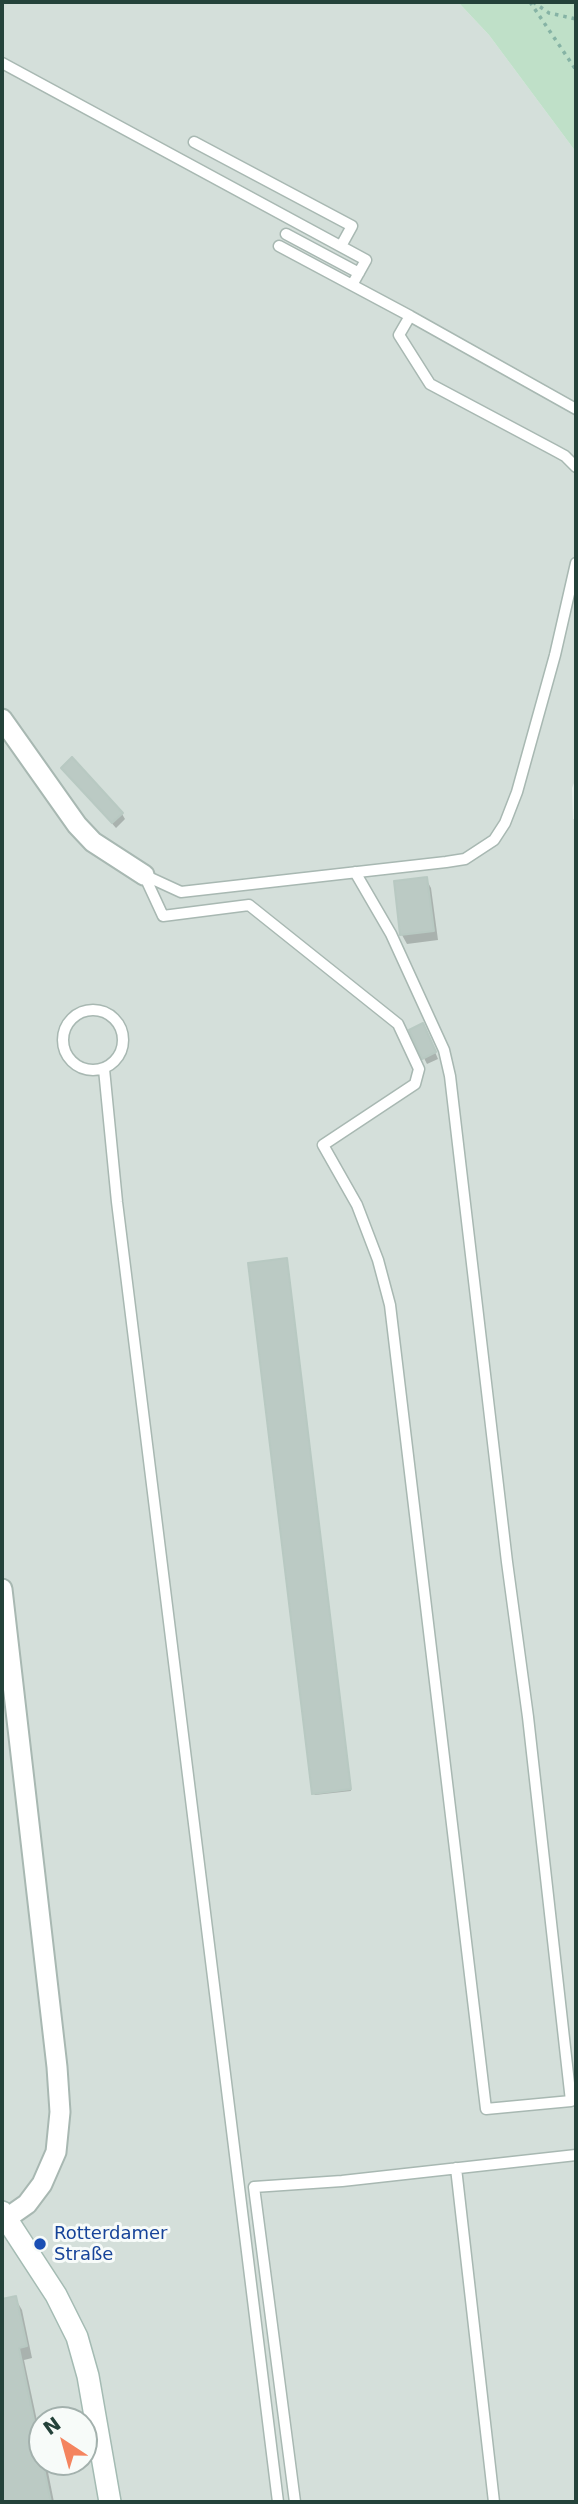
<!DOCTYPE html>
<html>
<head>
<meta charset="utf-8">
<style>
	body { margin:0 }
	#map { position:relative; width:578px; height:2504px; overflow:hidden; background:#e6efeb; font-family:"DejaVu Sans",sans-serif }
	canvas { display:block }
	.frame { position:absolute; inset:0; border:4px solid #24423a; pointer-events:none }
	.north { position:absolute; left:28px; top:2406px; width:70px; height:70px; box-sizing:border-box; background:#f7fbf9; border:2px solid #a3b1ad; border-radius:50%; rotate:324deg; font-size:19px; font-weight:700; line-height:28px; text-align:center; color:#24423a }
	.north::after { content:''; display:block; margin:auto; width:24px; height:32px; background:#f4845f; clip-path:polygon(50% 0,100% 100%,50% 72%,0 100%) }
</style>
</head>
<body>
<div id="map">
<canvas width="578" height="2504"></canvas>
<div class="frame"></div>
<div class="north">N</div>
</div>
<script>
const ctx = document.querySelector('canvas').getContext('2d');
ctx.lineJoin = 'round';
function paint(path, color) { ctx.fillStyle = color; ctx.fill(path, 'evenodd'); }
const toPath = rows => new Path2D(rows.map(r => 'M' + r).join(''));
function trace(path, color, width, dash) { ctx.strokeStyle = color; ctx.lineWidth = width; ctx.lineCap = dash ? 'butt' : 'round'; ctx.setLineDash(dash || []); ctx.stroke(path); }
function write(font, color, halo, rows, align = 'center') {
  ctx.font = font + ' "DejaVu Sans",sans-serif'; ctx.lineWidth = 6; ctx.setLineDash([]); ctx.textBaseline = 'middle'; ctx.strokeStyle = halo; ctx.fillStyle = color; for (const [text, x, y, turn = 0] of rows) {
    ctx.save(); ctx.translate(x, y); ctx.rotate((+turn || 0) * Math.PI / 180); ctx.textAlign = isNaN(turn) ? turn : align; if (halo) ctx.strokeText(text, 0, 0); ctx.fillText(text, 0, 0); ctx.restore();
  }
}
const built = toPath([
	[2,2,458,2,489,35,576,152,576,778,572,788,573,819,576,819,576,2502,2,2502],
	[42,2420,84,2420,84,2462,42,2462]
]);
const green = toPath([
	[458,2,576,2,576,152,489,35]
]);
const shadow = toPath([
	[63,768,122,814,125,819,116,828],
	[426,879,431,888,438,940,407,944,402,935],
	[426,1031,438,1059,427,1064,424,1058],
	[287,1263,351,1791,315,1795,313,1793],
	[15,2298,22,2310,32,2358,24,2360,42,2444,42,2462,46,2462,54,2502,2,2502,2,2301]
]);
const building = toPath([
	[72,757,123,813,112,823,61,768,72,757],
	[427,877,434,931,400,935,394,881,427,877],
	[423,1023,436,1052,422,1059,409,1030,423,1023],
	[287,1258,351,1789,312,1794,248,1263,287,1258],
	[16,2296,27,2346,19,2348,51,2502,2,2502,2,2299,16,2296]
]);
const path = toPath([
	[530,2,576,70],
	[533,2,549,13,576,19]
]);
const service = toPath([
	[2,63,366,260,352,285],
	[194,142,352,226,341,246],
	[286,234,359,273],
	[279,246,410,316],
	[576,409,410,316,399,335,430,384,554,450,565,456,576,467],
	[144,875,163,916,249,905,398,1024,419,1069,415,1084,323,1145,357,1205,378,1260,390,1305,486,2109,571,2101,528,1717,507,1562,450,1076,444,1050,391,934,355,872],
	[144,875,181,892,446,862,465,859,494,840,505,823,517,792,555,655,576,563],
	'63 1040a30 30 0 1 1 60 0a30 30 0 1 1-60 0Z',
	[104,1069,117,1202,278,2502],
	[456,2168,494,2502],
	[295,2502,254,2187,342,2181,576,2155]
]);
const minor = toPath([
	[2,719,77,825,93,842,144,875],
	[2,1589,57,2067,60,2112,56,2152,42,2184,27,2204,7,2218]
]);
const secondary = toPath([
	[2,2212,56,2295,77,2337,88,2376,110,2502]
]);
const markers = [
	[40,2244,7,"#1a4fb4"]
];
const transitNames = [
	["Rotterdamer",54,2234],
	["Straße",54,2255]
];
paint(built, '#d4dfda');
paint(green, '#bfe0c8');
paint(shadow, '#0003');
paint(building, '#bbcac4');
trace(building, '#b8c9c2', 2);
trace(service, '#a8b8b2', 13);
trace(minor, '#a8b8b2', 23);
trace(secondary, '#a4bbb3', 24);
trace(path, '#86b3a5', 3.5, [3.5, 5]);
trace(service, '#fff', 10);
trace(minor, '#fff', 19);
trace(secondary, '#fff', 21);
for (const [x, y, r, color] of markers) { const dot = new Path2D(); dot.arc(x, y, r, 0, 2 * Math.PI); ctx.fillStyle = color; ctx.fill(dot); trace(dot, '#f7fbf9', 2.5); }
write('18px', '#164399', '#f7fbf9', transitNames, 'left');
</script>
</body>
</html>
